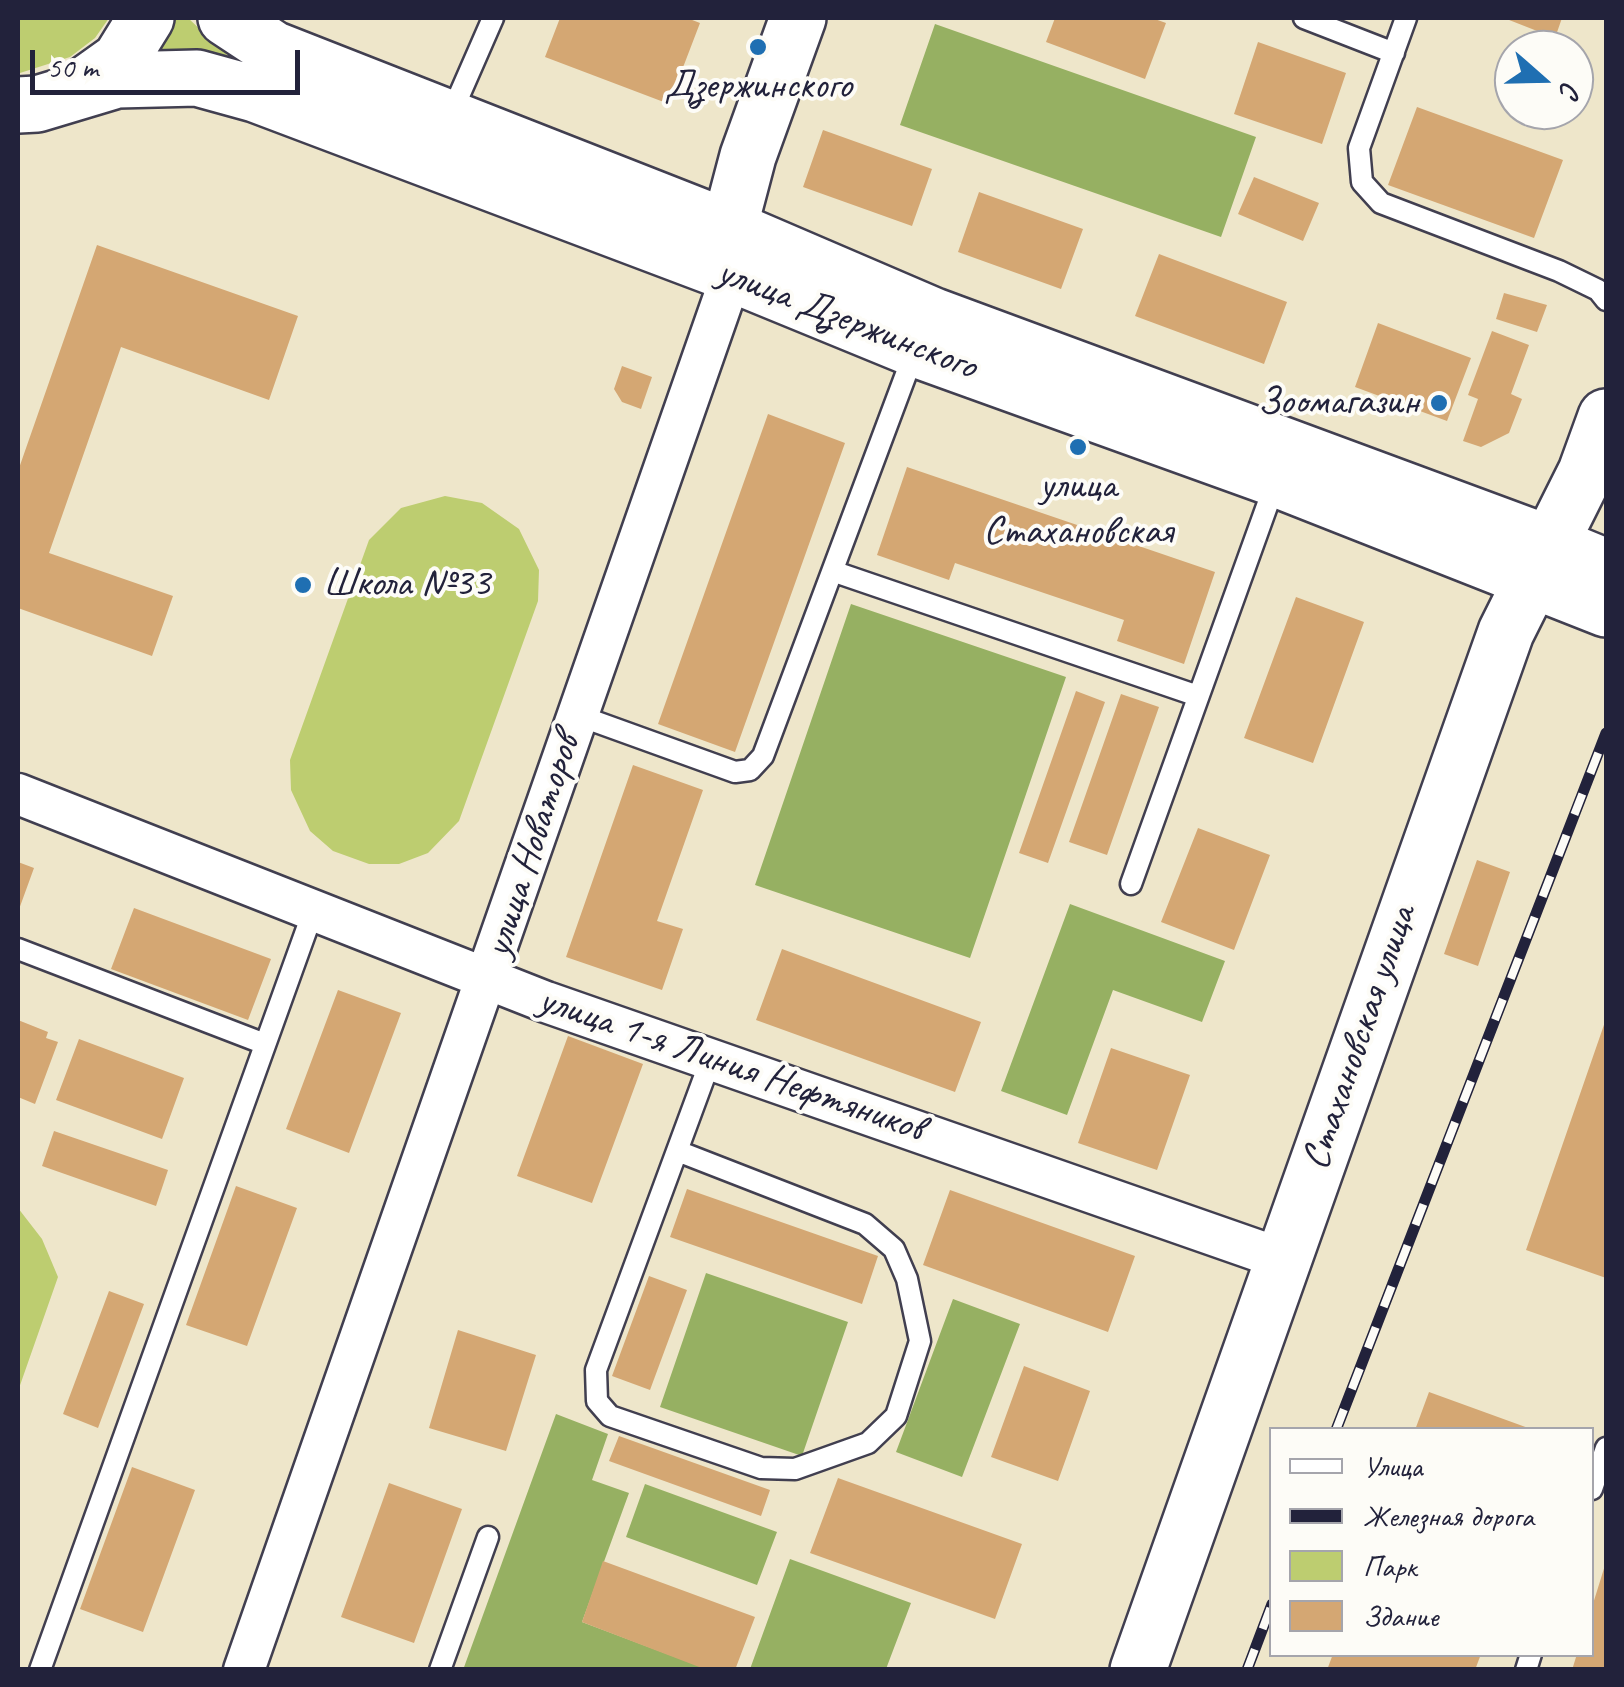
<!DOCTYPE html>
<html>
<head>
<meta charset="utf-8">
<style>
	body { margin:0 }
	#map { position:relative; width:1624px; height:1687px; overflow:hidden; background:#eee6ca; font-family:Caveat,sans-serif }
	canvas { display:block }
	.frame { position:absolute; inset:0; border:20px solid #22223b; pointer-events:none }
	.legend { position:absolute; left:1269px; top:1427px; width:325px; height:230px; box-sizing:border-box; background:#fdfcf7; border:2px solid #a5a5ac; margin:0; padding:12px 18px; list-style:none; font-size:30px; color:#22223b }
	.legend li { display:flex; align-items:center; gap:20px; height:50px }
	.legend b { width:50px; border:2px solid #a5a5ac }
	.north { position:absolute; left:1494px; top:30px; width:100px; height:100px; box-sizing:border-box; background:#fdfcf7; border:2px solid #a5a5ac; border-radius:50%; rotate:110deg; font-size:28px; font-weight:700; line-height:40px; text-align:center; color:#22223b }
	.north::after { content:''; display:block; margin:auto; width:35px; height:45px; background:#1f6fb2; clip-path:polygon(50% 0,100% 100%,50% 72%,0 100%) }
	.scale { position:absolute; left:30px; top:50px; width:270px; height:45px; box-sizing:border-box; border:5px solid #22223b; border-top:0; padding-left:12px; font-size:30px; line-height:35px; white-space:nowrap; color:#22223b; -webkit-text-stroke:8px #fdfcf7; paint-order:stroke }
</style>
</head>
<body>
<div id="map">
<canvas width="1624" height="1687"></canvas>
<div class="frame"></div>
<ul class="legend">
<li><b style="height:12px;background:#fff"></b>Улица</li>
<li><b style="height:12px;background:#22223b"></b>Железная дорога</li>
<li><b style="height:28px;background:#bdcd70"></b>Парк</li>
<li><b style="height:28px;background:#d4a773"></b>Здание</li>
</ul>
<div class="north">С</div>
<div class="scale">50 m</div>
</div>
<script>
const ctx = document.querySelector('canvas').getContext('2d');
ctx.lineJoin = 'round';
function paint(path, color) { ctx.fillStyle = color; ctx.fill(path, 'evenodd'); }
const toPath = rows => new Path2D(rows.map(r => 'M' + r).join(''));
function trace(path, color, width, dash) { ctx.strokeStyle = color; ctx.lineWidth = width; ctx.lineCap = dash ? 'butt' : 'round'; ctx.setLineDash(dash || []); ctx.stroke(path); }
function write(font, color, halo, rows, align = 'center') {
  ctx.font = font + ' Caveat,sans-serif'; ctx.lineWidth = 8; ctx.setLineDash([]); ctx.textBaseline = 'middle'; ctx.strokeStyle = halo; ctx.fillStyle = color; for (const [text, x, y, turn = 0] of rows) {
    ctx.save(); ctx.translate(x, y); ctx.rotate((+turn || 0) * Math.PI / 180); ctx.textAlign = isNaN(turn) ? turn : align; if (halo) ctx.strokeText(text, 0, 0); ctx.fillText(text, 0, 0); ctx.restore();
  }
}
const green = toPath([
	[18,18,109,18,95,38,70,57,20,73],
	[164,18,188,18,238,65,136,61],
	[445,496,482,503,519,529,539,570,538,601,459,821,428,853,399,864,369,864,333,851,310,831,291,790,290,760,369,540,401,508],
	[18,1208,42,1239,58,1277,18,1391]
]);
const forest = toPath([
	[935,24,1256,137,1221,237,900,125],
	[851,604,1066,677,970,958,755,885],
	[1070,904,1225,961,1202,1022,1113,990,1067,1115,1001,1091],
	[706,1273,848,1322,802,1456,660,1407],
	[953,1299,1020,1324,962,1477,896,1452],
	[556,1414,608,1434,592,1480,629,1493,582,1622,707,1669,463,1670],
	[645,1484,777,1532,757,1585,626,1537],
	[790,1559,911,1603,886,1669,750,1669]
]);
const building = toPath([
	[560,18,687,18,700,23,669,104,545,57],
	[1055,18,1152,18,1166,23,1145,79,1046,42],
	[1504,18,1562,18,1555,38],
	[1258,42,1346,73,1322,144,1234,114],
	[1417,107,1563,160,1534,238,1388,185],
	[823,130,932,169,912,226,803,187],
	[1254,177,1319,203,1303,241,1238,214],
	[979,192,1083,229,1061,289,958,252],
	[97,245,298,316,269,400,121,347,49,553,173,596,152,656,18,608,18,471],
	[1159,254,1287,302,1264,364,1135,316],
	[1504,293,1547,305,1537,332,1496,319],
	[1378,323,1471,358,1447,421,1355,387],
	[1492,331,1529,345,1511,394,1522,399,1509,433,1481,447,1463,441,1478,399,1468,395],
	[622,366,652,377,641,409,622,402,614,389],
	[768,414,845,443,735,752,658,724],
	[907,467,1215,572,1184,664,1117,641,1124,620,955,563,949,580,877,555],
	[1296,597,1364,622,1313,763,1244,738],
	[1076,691,1105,702,1048,863,1019,853],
	[1121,694,1159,707,1107,855,1069,842],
	[633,765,703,790,657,921,683,929,662,990,566,957],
	[1198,828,1270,855,1234,950,1161,922],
	[1477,860,1510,872,1478,966,1444,954],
	[18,862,34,868,18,912],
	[134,908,271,959,248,1020,111,969],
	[782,949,981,1022,955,1092,756,1020],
	[338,990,401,1013,349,1153,286,1129],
	[1606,1019,1606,1278,1526,1250],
	[18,1020,48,1032,46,1038,58,1042,35,1104,18,1097],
	[568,1036,643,1064,592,1203,517,1176],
	[79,1039,184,1078,162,1139,56,1100],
	[1111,1048,1190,1075,1157,1170,1078,1143],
	[54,1131,168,1170,156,1206,42,1166],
	[236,1186,297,1208,247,1346,186,1325],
	[687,1189,878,1256,862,1304,670,1237],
	[950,1190,1135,1256,1108,1332,923,1265],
	[649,1276,687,1290,650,1390,612,1376],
	[109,1291,144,1304,98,1428,63,1414],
	[458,1330,536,1355,506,1451,429,1428],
	[1024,1366,1090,1391,1058,1481,991,1457],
	[1429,1392,1531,1429,1530,1430,1415,1430],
	[619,1436,770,1490,761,1516,609,1461],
	[132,1467,195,1490,143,1632,80,1609],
	[838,1478,1022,1544,995,1619,810,1553],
	[389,1483,462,1509,414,1643,341,1617],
	[603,1561,755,1617,735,1670,707,1670,582,1622],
	[1606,1562,1606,1670,1572,1670,1577,1654,1592,1654,1592,1607],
	[1333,1654,1481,1654,1475,1670,1327,1670]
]);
const lane = toPath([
	[1304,18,1394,53],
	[1406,18,1359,148,1362,182,1381,203,1559,271,1598,290,1606,300],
	[451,114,493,18],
	[835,572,1198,696],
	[577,715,735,772,750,770,763,756,914,353],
	[1131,884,1276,481],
	[18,949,265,1044],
	[680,1152,865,1224,894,1249,907,1279,920,1341,896,1416,868,1443,795,1469,761,1468,610,1416,597,1401,596,1370,711,1059],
	[1592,1489,1606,1448],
	[40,1670,314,909],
	[440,1670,488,1537],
	[1526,1670,1531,1654]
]);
const street = toPath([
	[18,794,546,1002,1282,1259],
	[244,1670,732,274]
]);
const secondary = toPath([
	[226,18,273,49,729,228,934,316,1550,544,1506,632,1138,1670],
	[78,90,120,60,146,18],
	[18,105,37,104,117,80,197,78,255,94,732,274]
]);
const primary = toPath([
	[798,18,748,156,729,228,732,274,915,349,1276,479,1606,609],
	[1606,417,1586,472,1550,544,1606,567]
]);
const rail = toPath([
	[1336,1430,1606,733],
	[1247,1670,1272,1604]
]);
const markers = [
	[758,47,10,"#1f6fb2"],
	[1439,403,10,"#1f6fb2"],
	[1078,447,10,"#1f6fb2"],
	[303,585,10,"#1f6fb2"]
];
const poiNames = [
	["Дзержинского",758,87],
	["Зоомагазин",1419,403,"right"],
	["улица",1078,487],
	["Стахановская",1078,533],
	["Школа №33",323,585,"left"]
];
const streetNames = [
	["улица Дзержинского",847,320,21],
	["улица Новаторов",533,846,-72],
	["Стахановская улица",1360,1038,-71],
	["улица 1-я Линия Нефтяников",731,1065,19]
];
paint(green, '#bdcd70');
paint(forest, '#96b062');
paint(building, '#d4a773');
trace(lane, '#413f50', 25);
trace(street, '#413f50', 45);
trace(secondary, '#413f50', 60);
trace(primary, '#413f50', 60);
trace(lane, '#fff', 20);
trace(street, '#fff', 40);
trace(secondary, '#fff', 55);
trace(primary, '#fff', 55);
trace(rail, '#22223b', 11);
trace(rail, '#fdfcf7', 8, [22]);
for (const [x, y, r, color] of markers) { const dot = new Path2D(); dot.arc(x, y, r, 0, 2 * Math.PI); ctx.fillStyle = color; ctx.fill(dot); trace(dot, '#fdfcf7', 4); }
write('40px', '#22223b', '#fdfcf7', poiNames);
write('40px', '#22223b', '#fdfcf7', streetNames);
</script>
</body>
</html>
